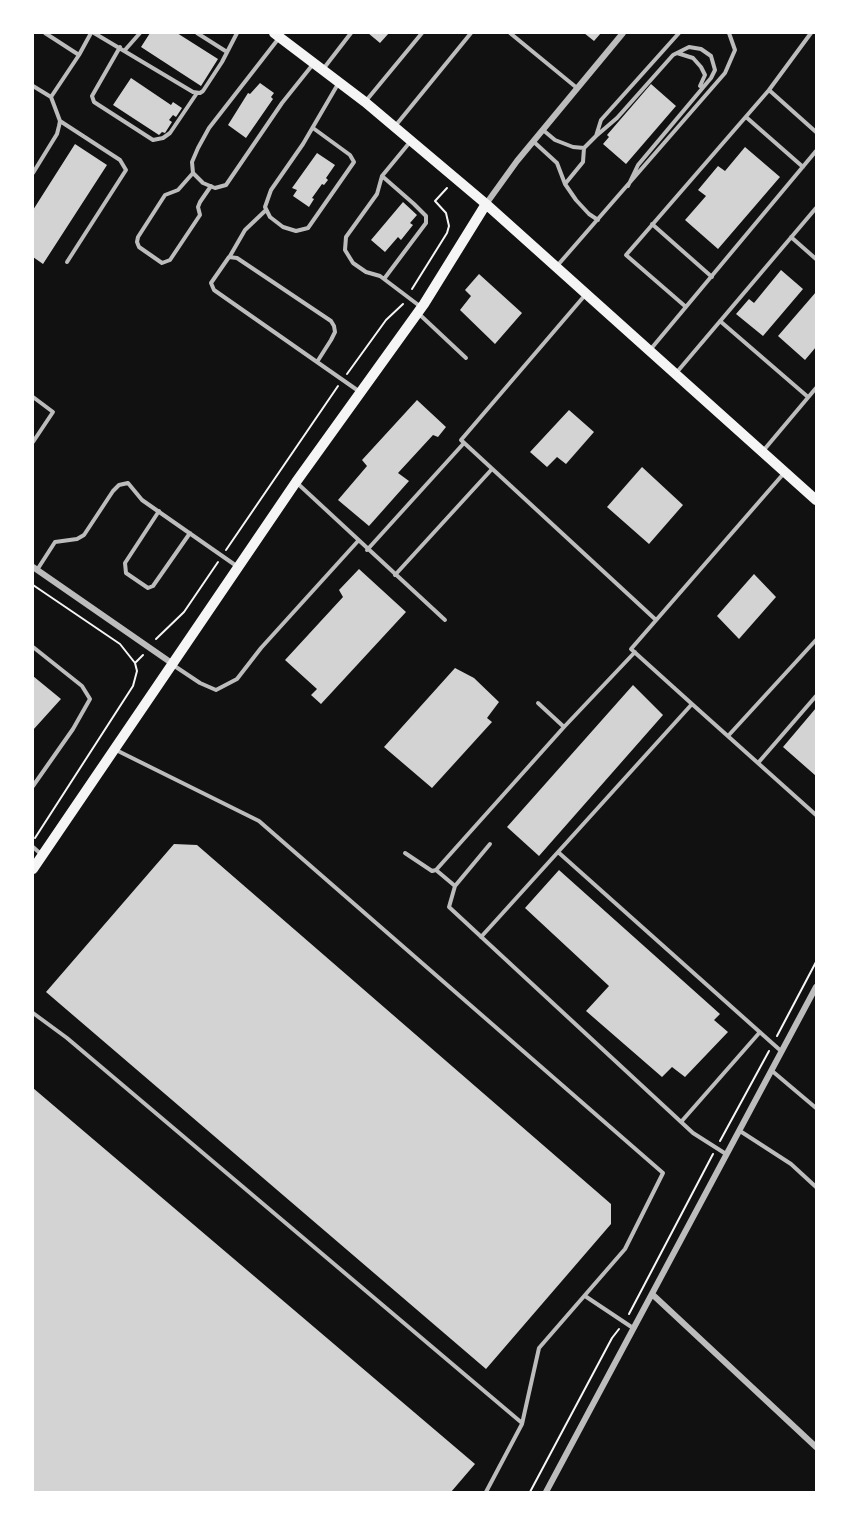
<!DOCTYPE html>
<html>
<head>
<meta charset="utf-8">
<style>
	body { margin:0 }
	#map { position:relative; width:849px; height:1525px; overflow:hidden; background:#111; font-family:Figtree,sans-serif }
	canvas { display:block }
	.frame { position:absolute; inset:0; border:34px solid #fff; pointer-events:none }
</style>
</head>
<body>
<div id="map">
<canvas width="849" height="1525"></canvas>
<div class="frame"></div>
</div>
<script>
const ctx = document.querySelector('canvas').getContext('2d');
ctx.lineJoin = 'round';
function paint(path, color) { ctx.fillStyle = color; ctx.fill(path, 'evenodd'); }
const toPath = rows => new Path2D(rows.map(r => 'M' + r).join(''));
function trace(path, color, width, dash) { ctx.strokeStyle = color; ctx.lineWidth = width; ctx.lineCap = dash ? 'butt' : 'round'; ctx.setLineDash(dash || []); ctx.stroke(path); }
const building = toPath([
	[150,33,177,33,218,59,201,86,141,47],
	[368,33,389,33,380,43],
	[584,33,601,33,594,41],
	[131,78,171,105,173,102,182,108,176,117,173,115,169,120,172,122,165,133,162,132,159,135,113,105],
	[260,83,274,93,271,97,273,99,246,138,228,125,248,93,250,94],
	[651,84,676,106,626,164,603,144,609,137,607,135],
	[75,144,107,165,43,264,33,257,33,210],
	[745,147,780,177,718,249,685,220,706,196,698,190,718,166,725,171],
	[317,153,335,165,326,178,328,180,324,185,322,184,312,198,314,199,309,207,293,196,297,190,292,188],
	[403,202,417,215,410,223,413,225,401,240,398,237,385,252,371,240],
	[781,270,803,289,763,336,736,314,749,299,754,303],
	[479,274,522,313,495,344,460,310,471,296,465,290],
	[816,292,816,347,805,360,778,336],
	[417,400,446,427,438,437,433,435,398,473,409,481,369,526,338,500,367,466,362,460],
	[569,410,594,432,566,464,557,457,547,467,530,452],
	[642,467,683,505,649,544,607,507],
	[359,569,406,612,321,704,311,695,317,689,285,660,343,597,339,590],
	[754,574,776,597,739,639,717,616],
	[455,668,474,678,499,702,487,718,492,722,432,788,384,747],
	[33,676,61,699,33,730],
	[633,685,663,715,539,856,507,827],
	[816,708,816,776,783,747],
	[174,844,197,845,611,1204,611,1224,486,1369,46,992],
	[559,870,720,1014,714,1020,728,1032,685,1077,672,1067,662,1077,586,1011,609,986,525,908],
	[33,1088,475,1464,451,1492,33,1492]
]);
const path = toPath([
	[412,289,447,233,449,226,446,213,435,201,447,188],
	[347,374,386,320,403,304],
	[226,550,338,386],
	[33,585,120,644,135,663],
	[156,639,184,612,218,562],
	[35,838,133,686,137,671,135,663,143,655],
	[777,1036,816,962],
	[720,1141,769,1051],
	[629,1314,713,1154],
	[530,1492,612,1338,619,1329]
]);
const service = toPath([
	[45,33,79,55],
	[94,33,193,92,200,93,203,91,222,62,237,33],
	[197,33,227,52],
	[510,33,577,88],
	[811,33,769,90,816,132],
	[279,38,209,128,198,148,192,162,193,173,203,183,215,188,226,185,282,103,314,63],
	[120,47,92,96,94,102,153,140,163,138,170,133,197,93],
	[125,50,140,33],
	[677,53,693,58,701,67,705,75,700,86],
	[324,68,351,33],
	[33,86,51,97],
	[365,102,422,33],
	[746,117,803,167],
	[60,121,120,160,126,170,67,262],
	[396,125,471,33],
	[313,128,350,155,354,162,308,228,296,231,283,227,270,217,265,207,271,190,303,144,338,84],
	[543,130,555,140,573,147,584,148,596,136,601,120,679,33],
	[596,136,617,118,673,55,689,47,701,49,711,56,715,70,711,78,638,165,628,186],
	[410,142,382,176,377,194,346,237,345,250,353,263,366,272,380,276,421,307],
	[534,142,557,163,565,184,576,200,589,214,598,220],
	[33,173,57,134,59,126,60,121,51,97,79,55,91,33],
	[193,173,178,190,165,195,138,237,137,242,139,247,162,263,170,260,200,215,198,207,200,202,211,186],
	[382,176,414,204,426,216,426,223,384,279],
	[565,184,583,162,584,148],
	[652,224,712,277],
	[791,237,816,259],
	[230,256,245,230,266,210],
	[557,266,725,73,735,50,729,33],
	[586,294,461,440,656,620],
	[686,307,626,255,769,90],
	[418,313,466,358],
	[720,321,808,397],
	[650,350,816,151],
	[317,362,331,340,335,332,334,326,331,321,237,258,229,257,211,283,214,290,317,362,360,392],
	[677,372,816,208],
	[33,397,53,412,33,442],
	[763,451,816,388],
	[296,482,445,620],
	[159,511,125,563,126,573,148,588,153,586,190,533],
	[367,550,464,443],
	[37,570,55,542,77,539,84,535,113,491,119,485,128,483,142,500,238,567],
	[395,575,492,469],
	[33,647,82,686,90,699,73,729,33,786],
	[173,665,200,683,216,690,237,679,261,648,358,541],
	[538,703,564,727],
	[692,704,631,649,785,472],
	[728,736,816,640],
	[116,750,259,821,663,1173,625,1249,539,1348,522,1424,486,1492],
	[758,763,816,696],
	[490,844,455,886,449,907,693,1133,726,1154],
	[33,847,42,855],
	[405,853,432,871,436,870,564,727,635,652],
	[436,870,455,886],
	[481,937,558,852],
	[33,1013,67,1038,522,1423],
	[781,1051,558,852,692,704,816,815],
	[771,1070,816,1108],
	[681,1122,760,1032],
	[740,1131,791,1164,816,1187],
	[585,1296,633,1328]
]);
const minor = toPath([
	[486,204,517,161,623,33],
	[33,567,173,664],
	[652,1294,816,1447],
	[546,1492,816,987]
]);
const secondary = toPath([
	[274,33,365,102,486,204,816,500],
	[33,869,296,482,424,304,486,204]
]);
paint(building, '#d3d3d3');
trace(path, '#f5f5f5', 2);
trace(service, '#bcbcbc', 4);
trace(minor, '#bcbcbc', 6);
trace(secondary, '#f5f5f5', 10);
</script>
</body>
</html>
